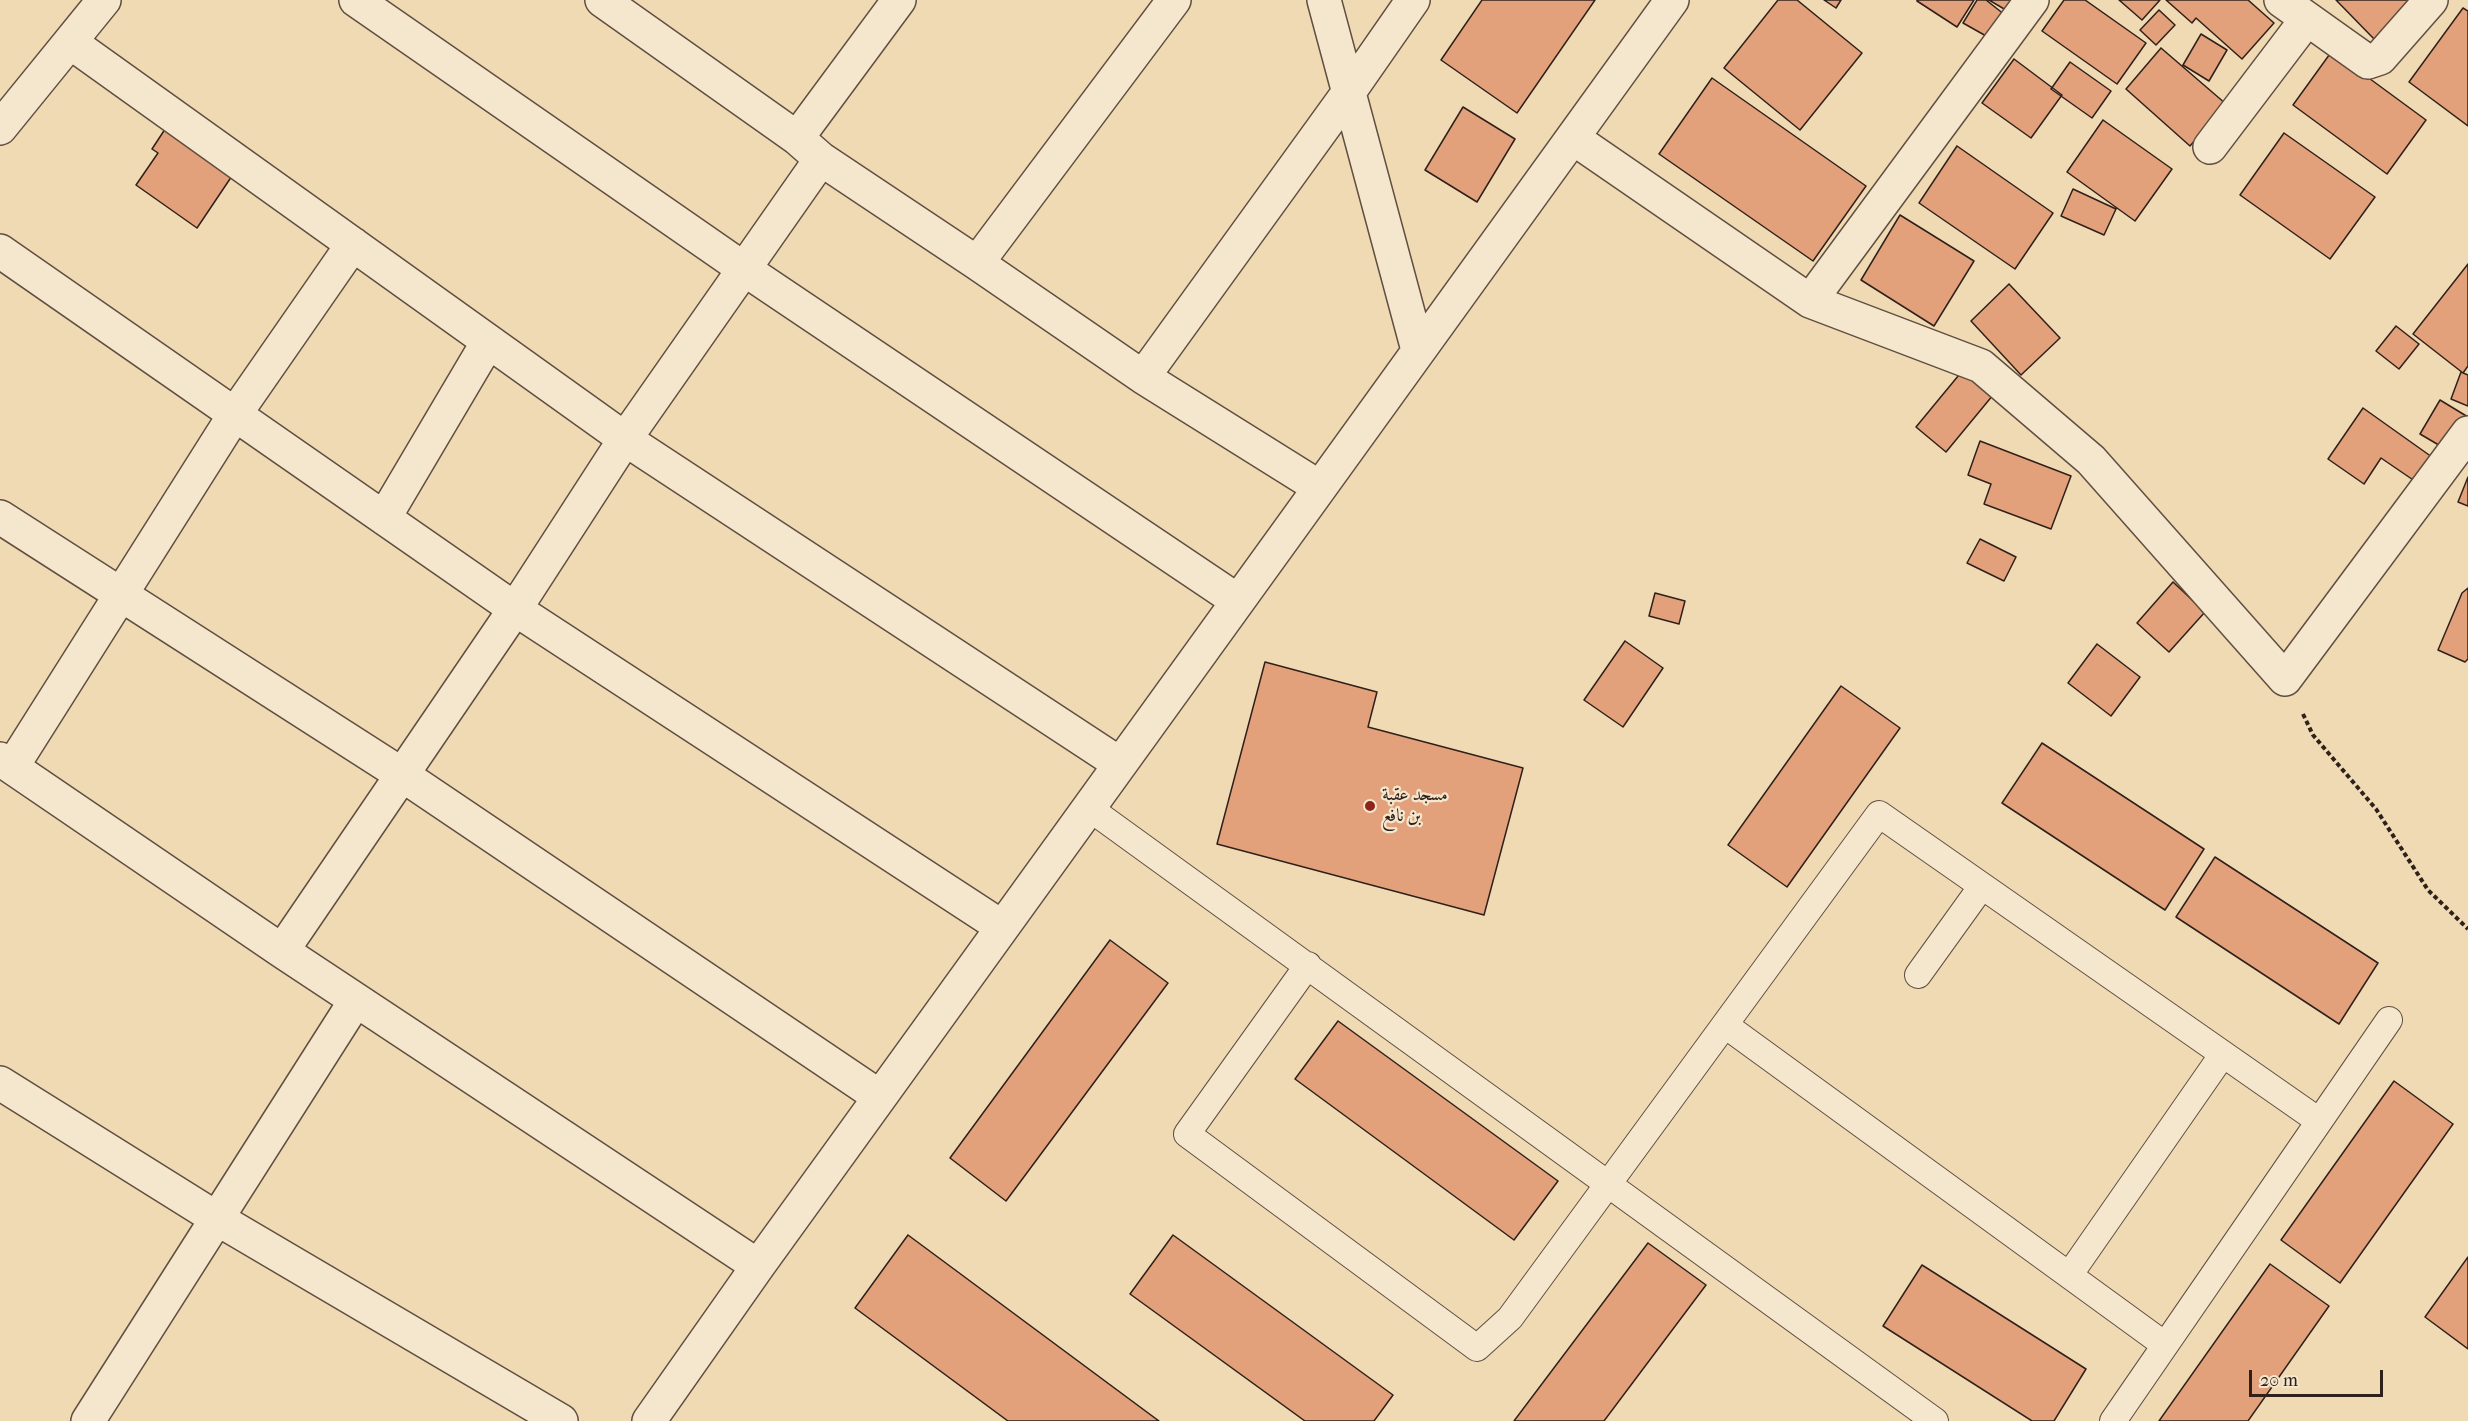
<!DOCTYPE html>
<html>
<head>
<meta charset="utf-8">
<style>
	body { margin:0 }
	#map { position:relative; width:2468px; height:1421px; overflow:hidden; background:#efdab4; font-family:"IM FELL French Canon",serif }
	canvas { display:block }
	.scale { position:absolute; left:2249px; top:1370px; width:134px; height:27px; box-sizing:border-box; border:3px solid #30201a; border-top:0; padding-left:8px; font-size:18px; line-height:21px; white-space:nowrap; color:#30201a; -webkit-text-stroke:4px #f5e7ce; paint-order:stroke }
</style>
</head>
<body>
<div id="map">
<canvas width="2468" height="1421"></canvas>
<div class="scale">20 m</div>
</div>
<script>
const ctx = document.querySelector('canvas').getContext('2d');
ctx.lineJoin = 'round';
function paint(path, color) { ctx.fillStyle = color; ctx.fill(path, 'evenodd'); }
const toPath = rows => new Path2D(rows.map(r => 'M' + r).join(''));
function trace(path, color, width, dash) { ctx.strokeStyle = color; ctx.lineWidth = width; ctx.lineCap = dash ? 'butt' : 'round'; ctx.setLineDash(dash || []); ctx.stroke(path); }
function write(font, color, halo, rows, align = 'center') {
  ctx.font = font + ' "IM FELL French Canon",Amiri,serif'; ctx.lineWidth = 4.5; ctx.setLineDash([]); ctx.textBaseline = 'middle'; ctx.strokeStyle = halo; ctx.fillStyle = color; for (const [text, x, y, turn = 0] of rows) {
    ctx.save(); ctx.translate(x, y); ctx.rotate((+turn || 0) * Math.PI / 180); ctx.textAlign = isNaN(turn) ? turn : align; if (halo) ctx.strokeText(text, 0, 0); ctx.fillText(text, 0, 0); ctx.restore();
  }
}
const building = toPath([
	[1482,0,1595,0,1517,113,1441,60,1482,0],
	[1778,0,1797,0,1862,53,1800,130,1724,68,1778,0],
	[1824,0,1841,0,1836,8,1824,0],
	[1974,0,1957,27,1917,1,1917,0,1974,0],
	[1977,0,1989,0,2011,13,1995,41,1963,23,1977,0],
	[1986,0,2016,0,2005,15,1986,0],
	[2064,0,2085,0,2146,43,2117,84,2042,31,2064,0],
	[2119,0,2160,0,2142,20,2119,0],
	[2166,0,2248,0,2274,23,2242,59,2196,18,2192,23,2166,0],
	[2336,0,2419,0,2376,41,2336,0],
	[2463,8,2468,11,2468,126,2409,82,2463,8],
	[2159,10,2175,25,2156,45,2140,30,2159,10],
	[2201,34,2227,50,2209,81,2183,65,2201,34],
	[2161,48,2226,104,2190,146,2126,89,2161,48],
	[2332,51,2426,120,2387,174,2293,105,2332,51],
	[2014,59,2062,95,2031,138,1982,103,2014,59],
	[2070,62,2111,91,2092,118,2051,89,2070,62],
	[1712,78,1866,186,1813,261,1659,154,1712,78],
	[1463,107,1515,139,1477,202,1425,170,1463,107],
	[173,117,240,164,197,228,136,185,158,153,152,149,173,117],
	[2103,120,2172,169,2135,221,2067,172,2103,120],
	[2284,133,2375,197,2330,259,2240,195,2284,133],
	[1957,146,2053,213,2015,269,1919,203,1957,146],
	[2073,189,2116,209,2104,235,2061,216,2073,189],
	[1900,215,1974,261,1934,326,1861,280,1900,215],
	[2468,264,2468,366,2463,373,2413,334,2468,264],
	[2009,284,2060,338,2021,375,1971,321,2009,284],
	[2396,326,2419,344,2399,369,2376,351,2396,326],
	[1968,364,1998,389,1946,452,1916,427,1968,364],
	[2461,372,2468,375,2468,406,2451,399,2461,372],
	[2440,400,2468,417,2449,451,2420,434,2440,400],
	[2363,408,2439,462,2422,486,2381,458,2364,484,2328,459,2363,408],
	[1980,441,2071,476,2051,529,1984,504,1991,484,1968,475,1980,441],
	[2468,477,2468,506,2458,502,2468,477],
	[1980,539,2016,557,2004,581,1967,563,1980,539],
	[2173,582,2205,612,2169,652,2137,623,2173,582],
	[2468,588,2468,659,2465,662,2438,650,2462,593,2468,588],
	[1655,593,1685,601,1679,624,1649,616,1655,593],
	[1625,641,1663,668,1623,727,1584,700,1625,641],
	[2097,644,2140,677,2111,716,2068,683,2097,644],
	[1265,662,1377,692,1368,727,1523,768,1484,915,1217,844,1265,662],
	[1841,686,1900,728,1787,887,1728,845,1841,686],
	[2042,743,2204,849,2165,910,2002,803,2042,743],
	[2215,857,2378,963,2339,1024,2176,917,2215,857],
	[1110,940,1168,983,1006,1201,950,1158,1110,940],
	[1338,1021,1558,1181,1514,1240,1295,1079,1338,1021],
	[2394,1081,2453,1124,2340,1283,2281,1240,2394,1081],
	[908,1235,1159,1421,1008,1421,855,1308,908,1235],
	[1173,1235,1393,1395,1374,1421,1305,1421,1130,1294,1173,1235],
	[1648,1243,1706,1285,1604,1421,1514,1421,1648,1243],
	[2468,1257,2468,1349,2425,1317,2468,1257],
	[2270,1264,2329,1306,2248,1421,2159,1421,2270,1264],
	[1922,1265,2086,1369,2054,1421,2032,1421,1883,1326,1922,1265]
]);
const path = toPath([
	[2303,714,2313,735,2376,809,2428,890,2468,929]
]);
const lane = toPath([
	[1089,808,1935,1421],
	[1308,965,1187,1134,1477,1348,1510,1318,1879,814,2319,1121],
	[1918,975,1982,886],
	[1725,1025,2165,1345],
	[2070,1274,2223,1054],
	[2113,1421,2389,1020]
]);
const street = toPath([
	[356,0,744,269,1238,601],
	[602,0,797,138,821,159,977,263,1143,377,1319,487],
	[1324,0,1418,350],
	[2281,0,2368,62,2380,58,2431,0],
	[70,42,625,439,1120,764],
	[0,128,104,0],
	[797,138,899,0],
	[1573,138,1810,301,1981,366,2091,460,2285,679,2468,433],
	[2210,147,2307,19],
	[0,251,515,609,1002,927],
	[977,263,1174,0],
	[1810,301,2032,0],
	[1143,377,1349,92,1413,0],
	[0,517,401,774,880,1097],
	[384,518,488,342],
	[0,759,282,951,758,1266],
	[12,767,235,414,353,244],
	[282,951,515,609,625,439,821,159],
	[0,1083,216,1218,561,1421],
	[88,1421,356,1000],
	[649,1421,758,1266,1672,0]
]);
const markers = [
	[1370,806,6,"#8f2418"]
];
const poiNames = [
	["مسجد عقبة",1382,796],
	["بن نافع",1382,817]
];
paint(building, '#e2a17b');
trace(building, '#30201a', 1.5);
trace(lane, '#604e40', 28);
trace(street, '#604e40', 36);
trace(path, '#30201a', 4, [4.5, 3]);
trace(lane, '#f5e7ce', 26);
trace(street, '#f5e7ce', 33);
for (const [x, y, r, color] of markers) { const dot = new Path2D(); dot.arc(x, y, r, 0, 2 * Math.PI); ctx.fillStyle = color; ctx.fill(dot); trace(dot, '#f5e7ce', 2); }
write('18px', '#30201a', '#f5e7ce', poiNames, 'left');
</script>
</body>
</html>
